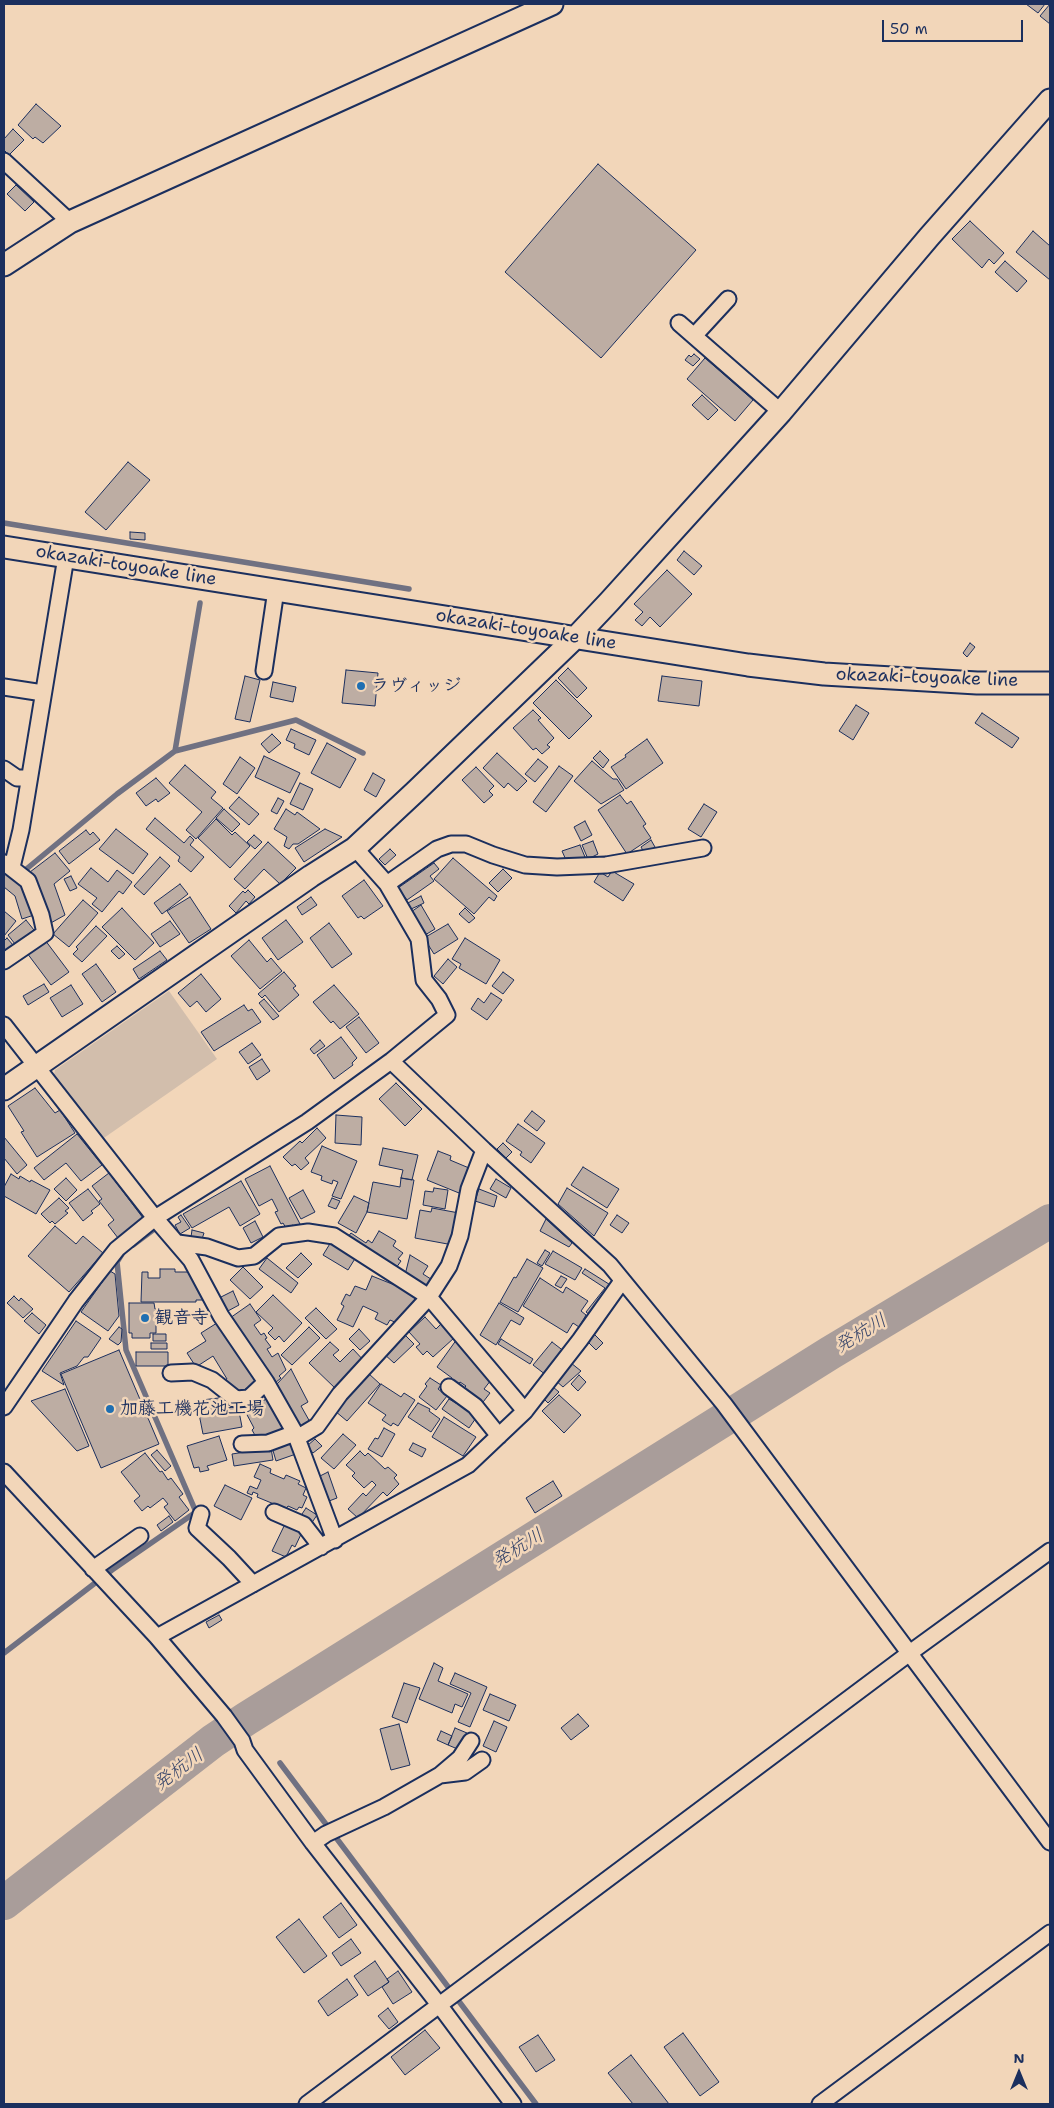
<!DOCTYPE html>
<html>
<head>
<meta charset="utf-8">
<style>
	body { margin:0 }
	#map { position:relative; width:1054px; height:2108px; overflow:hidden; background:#f2d6b9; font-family:"Shantell Sans",sans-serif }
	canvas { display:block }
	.frame { position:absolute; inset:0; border:5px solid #1b2f5e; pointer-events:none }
	.north { position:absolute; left:994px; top:2048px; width:50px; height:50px; -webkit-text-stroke:4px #f2d6b9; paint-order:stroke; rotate:0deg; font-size:14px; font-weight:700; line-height:20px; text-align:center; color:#1b2f5e }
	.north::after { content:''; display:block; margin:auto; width:18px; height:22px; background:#1b2f5e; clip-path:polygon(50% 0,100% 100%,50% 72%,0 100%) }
	.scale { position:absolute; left:882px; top:20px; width:141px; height:22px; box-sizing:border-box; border:2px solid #1b2f5e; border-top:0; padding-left:6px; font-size:15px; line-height:18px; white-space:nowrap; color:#1b2f5e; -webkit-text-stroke:4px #f2d6b9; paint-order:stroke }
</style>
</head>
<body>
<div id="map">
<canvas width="1054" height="2108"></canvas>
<div class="frame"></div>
<div class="north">N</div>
<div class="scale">50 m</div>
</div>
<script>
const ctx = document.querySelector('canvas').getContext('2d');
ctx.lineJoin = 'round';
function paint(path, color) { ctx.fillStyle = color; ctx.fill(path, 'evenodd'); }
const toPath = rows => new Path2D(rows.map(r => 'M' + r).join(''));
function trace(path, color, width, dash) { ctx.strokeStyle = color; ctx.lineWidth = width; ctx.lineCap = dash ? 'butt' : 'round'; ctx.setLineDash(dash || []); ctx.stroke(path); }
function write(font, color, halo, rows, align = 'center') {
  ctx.font = font + ' "Shantell Sans","Klee One",sans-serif'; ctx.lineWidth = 5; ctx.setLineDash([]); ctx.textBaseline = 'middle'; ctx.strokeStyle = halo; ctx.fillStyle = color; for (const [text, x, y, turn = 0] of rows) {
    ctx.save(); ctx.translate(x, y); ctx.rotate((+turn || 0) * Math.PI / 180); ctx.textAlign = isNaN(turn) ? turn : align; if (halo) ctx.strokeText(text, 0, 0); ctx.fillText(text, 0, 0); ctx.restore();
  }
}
const green = toPath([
	[169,991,217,1059,101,1140,53,1080,55,1070]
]);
const stream = toPath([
	[4,523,409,589],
	[175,751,200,603],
	[24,871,117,794,175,751,296,720,363,753],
	[133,1245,153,1230],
	[4,1653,112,1570,196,1512,126,1350,117,1262,122,1254],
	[246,1719,247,1720],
	[280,1763,536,2104]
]);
const river = toPath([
	[4,1903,213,1741,246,1719,830,1353,1050,1221]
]);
const building = toPath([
	[1026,4,1045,4,1038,13,1026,4],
	[1050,4,1050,24,1040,16,1050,4],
	[36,104,61,126,43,143,35,137,33,139,18,125,36,104],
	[13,129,24,140,9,155,4,150,4,139,13,129],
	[598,164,696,250,601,358,505,272,598,164],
	[16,185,34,202,25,211,7,194,16,185],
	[970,221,1004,253,994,264,989,259,982,268,952,239,970,221],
	[1033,231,1050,246,1050,280,1016,252,1033,231],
	[1005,261,1027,281,1017,292,995,272,1005,261],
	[694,354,700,359,693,366,685,360,689,355,691,357,694,354],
	[705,358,753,400,735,421,687,379,705,358],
	[702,395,718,410,708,420,692,405,702,395],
	[128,462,150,480,106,530,85,512,128,462],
	[130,532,145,533,145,540,130,539,130,532],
	[684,551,702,566,694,575,677,560,684,551],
	[667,570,692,594,660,627,650,617,642,626,635,620,643,612,634,604,667,570],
	[970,643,975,647,967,657,963,653,970,643],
	[568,668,587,688,577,698,558,678,568,668],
	[346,670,378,673,375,706,342,703,346,670],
	[245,676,260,680,250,722,235,719,245,676],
	[662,676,702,681,699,706,658,701,662,676],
	[556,680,592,716,569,739,533,703,556,680],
	[273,682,296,687,293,702,270,697,273,682],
	[856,705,869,713,853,740,839,731,856,705],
	[533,710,541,718,538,720,554,738,547,745,550,747,542,754,536,748,533,750,513,728,533,710],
	[982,713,1019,738,1012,748,975,723,982,713],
	[291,729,316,740,309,755,294,748,295,744,286,740,291,729],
	[272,734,281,743,269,753,261,744,272,734],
	[647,739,663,763,626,789,611,767,626,757,625,755,647,739],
	[327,743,356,759,340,788,311,773,327,743],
	[600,751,609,760,603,768,593,758,600,751],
	[497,753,527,781,517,791,508,783,504,788,483,768,497,753],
	[264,756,300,773,290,793,255,777,264,756],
	[240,757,255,768,237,794,223,784,240,757],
	[538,759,548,767,535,782,525,774,538,759],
	[592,761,613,779,617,779,624,790,601,804,574,781,592,761],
	[185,765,216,792,211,798,223,808,196,839,186,830,202,812,169,783,185,765],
	[559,766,573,776,546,812,533,802,559,766],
	[476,767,494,786,489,791,493,795,484,803,462,780,476,767],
	[373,773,385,780,376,797,364,790,373,773],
	[156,778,170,793,158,802,156,799,146,806,136,793,156,778],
	[300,783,313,789,303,810,290,804,300,783],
	[620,795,627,804,631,801,646,824,643,826,651,838,627,854,598,810,620,795],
	[239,797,259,814,249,825,229,808,239,797],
	[278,798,284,801,277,814,271,811,278,798],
	[704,804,717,812,701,837,688,829,704,804],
	[224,809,240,824,232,832,216,818,224,809],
	[286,809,295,815,297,812,320,829,298,844,293,844,289,849,284,846,287,837,274,829,286,809],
	[155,818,184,843,190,836,194,840,190,845,204,857,191,872,178,861,180,857,146,829,155,818],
	[216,819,232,835,235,832,250,846,230,868,198,838,216,819],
	[585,821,592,835,581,841,574,827,585,821],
	[116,829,148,854,133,874,99,849,116,829],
	[325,829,342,837,304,862,295,848,325,829],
	[86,830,90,835,93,832,100,840,69,864,59,851,86,830],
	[254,835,262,842,255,849,247,842,254,835],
	[651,840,655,847,645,854,641,847,651,840],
	[593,841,598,854,588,859,582,845,593,841],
	[268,842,296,868,280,884,264,869,245,889,234,879,268,842],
	[580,845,585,857,573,861,572,858,566,860,562,851,580,845],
	[390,849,396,855,385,865,379,859,390,849],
	[55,853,70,871,54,884,65,915,49,924,30,872,55,853],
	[160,857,170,866,144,895,134,886,160,857],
	[453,858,497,896,494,901,489,897,474,914,434,879,453,858],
	[434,863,439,869,430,876,434,881,407,900,398,888,434,863],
	[91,868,108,882,117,870,132,882,123,894,119,891,102,912,92,904,97,898,78,884,91,868],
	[503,869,512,878,498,892,489,883,503,869],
	[4,870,24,886,34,915,22,919,15,896,4,887,4,870],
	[612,871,634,884,623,901,594,882,600,872,608,877,612,871],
	[71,876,77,888,70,891,64,879,71,876],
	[364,880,383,906,364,919,361,916,358,918,342,896,364,880],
	[180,884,188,894,162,914,154,903,180,884],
	[248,890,255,897,249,904,246,901,236,913,229,906,243,891,245,893,248,890],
	[421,896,424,903,409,910,406,904,421,896],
	[190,897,211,929,189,943,167,911,190,897],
	[311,897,317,905,302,915,297,907,311,897],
	[83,900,98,913,69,947,53,934,83,900],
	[421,905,435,929,425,935,411,912,421,905],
	[122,908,154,943,135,960,102,927,122,908],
	[465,908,475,918,469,923,459,914,465,908],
	[4,911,16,921,4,936,4,911],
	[26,920,34,930,15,944,8,935,26,920],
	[286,920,303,942,278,960,262,938,286,920],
	[170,921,180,934,160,947,151,934,170,921],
	[329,923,352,954,332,968,310,938,329,923],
	[448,924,458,939,434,954,424,938,448,924],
	[96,926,107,936,82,962,73,954,78,949,76,947,96,926],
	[7,938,13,945,4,952,4,941,7,938],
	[465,938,500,960,486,984,459,968,461,964,452,959,465,938],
	[45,940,69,972,51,985,27,953,45,940],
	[249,940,267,962,271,958,282,971,260,989,231,956,249,940],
	[117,946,125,954,119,959,111,951,117,946],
	[160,951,167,960,139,979,133,969,160,951],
	[448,959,457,967,443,984,434,976,448,959],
	[96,964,116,992,102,1002,82,974,96,964],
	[284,972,296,986,293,988,299,995,279,1012,265,995,262,998,258,994,284,972],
	[503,972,514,980,503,994,492,986,503,972],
	[201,974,221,999,206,1012,197,1001,190,1007,178,993,201,974],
	[44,984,49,992,28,1005,23,996,44,984],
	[71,985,83,1004,62,1017,50,998,71,985],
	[334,985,359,1014,340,1029,333,1021,331,1023,313,1002,334,985],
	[491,993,502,1000,487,1020,471,1009,478,998,484,1003,491,993],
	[264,999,279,1016,273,1020,259,1003,264,999],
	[244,1005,248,1011,252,1009,261,1022,214,1051,201,1032,244,1005],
	[359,1017,379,1043,366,1053,346,1027,359,1017],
	[341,1037,357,1058,352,1063,353,1065,334,1079,317,1055,341,1037],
	[320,1040,325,1046,314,1054,310,1049,320,1040],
	[252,1043,261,1055,248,1064,239,1052,252,1043],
	[262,1059,270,1071,257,1080,249,1067,262,1059],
	[396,1083,422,1109,405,1126,379,1099,396,1083],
	[35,1088,55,1113,60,1110,75,1133,37,1157,21,1132,24,1131,8,1106,35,1088],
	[532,1111,545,1121,537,1131,524,1121,532,1111],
	[336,1115,362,1117,361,1145,335,1143,336,1115],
	[518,1124,545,1143,531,1163,520,1155,522,1152,506,1141,518,1124],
	[317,1128,326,1138,305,1158,309,1163,301,1170,295,1164,292,1166,283,1157,300,1141,302,1143,317,1128],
	[77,1134,102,1165,81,1181,66,1163,44,1180,34,1168,77,1134],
	[4,1137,27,1165,17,1174,4,1158,4,1137],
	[503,1143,512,1152,506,1158,497,1149,503,1143],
	[322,1146,357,1161,341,1199,332,1196,338,1182,333,1180,332,1184,321,1180,322,1176,311,1172,322,1146],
	[383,1148,418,1155,412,1180,401,1178,403,1170,379,1165,383,1148],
	[438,1151,451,1156,450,1160,469,1168,459,1193,427,1180,438,1151],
	[270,1166,300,1224,294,1227,293,1225,286,1228,283,1223,281,1224,275,1212,278,1211,272,1199,259,1206,245,1179,270,1166],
	[583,1167,619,1189,607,1208,571,1185,583,1167],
	[109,1173,143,1218,118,1238,108,1225,114,1220,99,1201,102,1199,92,1186,109,1173],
	[11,1174,19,1179,20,1176,30,1182,31,1180,50,1190,36,1214,4,1196,4,1187,11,1174],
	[66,1178,77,1190,66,1201,54,1189,66,1178],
	[401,1178,414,1180,407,1219,367,1212,373,1182,400,1187,401,1178],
	[496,1179,511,1188,506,1198,490,1189,496,1179],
	[241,1181,260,1214,240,1226,229,1207,192,1228,183,1214,241,1181],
	[434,1188,448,1190,445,1209,423,1205,425,1191,433,1192,434,1188],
	[567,1188,608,1213,594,1236,558,1204,567,1188],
	[88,1189,100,1204,91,1211,93,1213,83,1221,69,1203,88,1189],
	[479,1189,497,1196,494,1207,475,1201,479,1189],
	[303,1190,315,1212,301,1219,289,1198,303,1190],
	[354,1196,369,1203,367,1212,356,1233,338,1223,354,1196],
	[59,1198,69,1208,65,1211,68,1213,55,1224,52,1221,50,1223,41,1214,59,1198],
	[332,1198,340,1201,336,1209,328,1206,332,1198],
	[432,1208,459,1213,453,1245,415,1238,420,1210,431,1212,432,1208],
	[181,1215,190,1228,180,1234,175,1225,181,1222,178,1217,181,1215],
	[617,1215,629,1223,622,1233,610,1225,617,1215],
	[546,1219,572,1243,569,1247,540,1231,546,1219],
	[255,1221,263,1237,251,1243,243,1228,255,1221],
	[55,1226,76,1244,83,1236,103,1253,69,1292,28,1256,55,1226],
	[192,1230,204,1233,202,1239,191,1237,192,1230],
	[379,1231,396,1241,393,1246,403,1253,398,1259,401,1261,396,1268,347,1238,351,1233,366,1243,368,1240,372,1243,379,1231],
	[331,1242,356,1257,348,1270,323,1255,331,1242],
	[545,1250,550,1253,542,1266,537,1263,545,1250],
	[553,1251,582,1268,575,1280,545,1264,553,1251],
	[301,1253,312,1264,298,1278,286,1268,301,1253],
	[410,1255,428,1266,423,1274,434,1281,429,1290,405,1275,410,1255],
	[267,1258,298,1283,291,1293,259,1269,267,1258],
	[527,1259,543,1268,518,1312,500,1302,514,1277,516,1278,527,1259],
	[243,1267,263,1287,250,1299,230,1280,243,1267],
	[160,1269,175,1269,175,1272,191,1272,204,1300,196,1300,196,1302,141,1302,142,1272,148,1272,148,1278,160,1278,160,1269],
	[585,1269,612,1286,590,1315,586,1312,605,1288,582,1273,585,1269],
	[110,1271,115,1274,119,1316,108,1331,81,1312,110,1271],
	[372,1276,417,1294,407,1316,402,1313,397,1323,390,1320,387,1325,375,1319,378,1313,363,1306,353,1327,337,1320,344,1306,341,1304,346,1294,350,1296,355,1286,366,1290,372,1276],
	[561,1276,567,1279,561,1288,555,1285,561,1276],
	[540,1278,563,1293,566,1287,588,1301,581,1311,586,1315,579,1327,573,1323,567,1333,523,1306,540,1278],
	[233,1291,239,1305,226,1312,219,1298,233,1291],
	[273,1295,302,1323,284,1342,279,1336,275,1340,268,1333,273,1328,256,1312,273,1295],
	[14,1296,19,1301,21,1298,33,1309,23,1318,7,1303,14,1296],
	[129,1303,154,1303,155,1309,162,1309,163,1324,156,1324,156,1333,150,1333,150,1338,132,1338,132,1333,129,1333,129,1303],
	[499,1303,524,1318,520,1325,511,1320,496,1345,480,1335,499,1303],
	[250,1304,261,1320,254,1325,261,1335,264,1333,267,1338,265,1339,271,1347,267,1349,272,1357,278,1353,286,1370,279,1376,281,1378,275,1383,230,1318,250,1304],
	[316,1308,337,1329,326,1339,305,1318,316,1308],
	[32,1313,46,1325,39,1334,24,1321,32,1313],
	[425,1317,436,1329,441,1324,454,1338,433,1357,427,1351,423,1355,416,1347,420,1344,409,1332,425,1317],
	[76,1321,101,1338,88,1357,84,1357,77,1366,60,1373,64,1385,42,1371,76,1321],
	[217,1323,256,1382,238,1394,234,1387,230,1389,225,1380,227,1379,213,1356,196,1367,187,1353,206,1341,201,1333,217,1323],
	[119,1327,122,1329,121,1342,118,1345,109,1339,119,1327],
	[309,1327,320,1338,292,1365,281,1355,309,1327],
	[359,1329,370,1341,360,1350,349,1339,359,1329],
	[403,1333,414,1344,394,1363,383,1353,403,1333],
	[593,1333,603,1343,596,1350,586,1340,593,1333],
	[153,1334,166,1334,166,1341,153,1341,153,1334],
	[457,1339,465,1345,462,1349,475,1359,472,1362,490,1376,491,1380,484,1389,490,1393,480,1406,461,1391,466,1386,460,1382,458,1385,451,1380,452,1378,437,1367,457,1339],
	[501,1339,533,1359,530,1364,498,1344,501,1339],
	[330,1342,339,1350,333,1355,340,1362,353,1349,365,1362,337,1390,309,1363,330,1342],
	[552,1342,565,1352,546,1375,533,1365,552,1342],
	[151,1343,167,1343,167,1349,151,1349,151,1343],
	[119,1350,159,1444,101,1468,61,1374,119,1350],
	[136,1352,168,1352,168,1366,136,1366,136,1352],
	[571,1363,581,1371,563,1387,555,1380,571,1363],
	[291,1369,308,1402,301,1406,310,1422,301,1427,277,1384,291,1369],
	[368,1373,380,1384,347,1421,335,1411,368,1373],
	[579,1375,586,1382,578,1391,571,1384,579,1375],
	[430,1378,441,1385,438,1389,447,1396,436,1410,419,1397,427,1386,425,1384,430,1378],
	[381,1384,401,1397,404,1393,415,1400,398,1426,393,1423,391,1426,382,1420,386,1415,368,1403,381,1384],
	[553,1387,559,1392,548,1403,543,1398,553,1387],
	[65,1389,89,1446,77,1451,31,1401,65,1389],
	[559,1395,581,1415,564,1433,542,1411,559,1395],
	[227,1397,228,1406,204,1410,202,1400,227,1397],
	[268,1398,285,1428,261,1441,258,1436,256,1437,252,1430,254,1428,245,1411,268,1398],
	[449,1399,459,1405,460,1403,478,1415,469,1428,442,1409,449,1399],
	[418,1403,430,1409,429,1411,440,1419,431,1432,408,1417,418,1403],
	[238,1406,242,1427,203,1434,199,1414,238,1406],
	[444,1417,476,1437,463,1456,432,1437,444,1417],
	[384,1428,395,1434,382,1457,368,1449,375,1438,378,1439,384,1428],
	[343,1434,356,1445,334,1469,321,1458,343,1434],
	[219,1436,227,1460,207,1466,209,1470,200,1472,199,1467,194,1468,187,1446,219,1436],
	[315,1439,322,1446,313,1453,307,1446,315,1439],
	[291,1440,296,1454,276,1461,272,1447,291,1440],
	[413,1443,426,1449,422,1457,409,1450,413,1443],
	[271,1448,273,1460,234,1466,232,1454,271,1448],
	[157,1450,171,1466,165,1471,151,1455,157,1450],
	[360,1451,365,1456,368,1453,385,1469,388,1467,397,1475,394,1478,399,1484,387,1496,383,1492,358,1518,348,1509,363,1493,366,1496,376,1485,372,1481,364,1488,352,1476,355,1473,346,1465,360,1451],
	[145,1453,160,1472,162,1471,168,1480,171,1478,183,1494,179,1497,189,1510,175,1521,164,1507,168,1504,163,1498,150,1508,148,1506,142,1511,134,1501,140,1496,121,1472,145,1453],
	[260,1464,271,1469,270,1473,284,1479,286,1475,300,1481,298,1484,306,1488,303,1495,307,1497,302,1508,299,1507,297,1510,288,1506,286,1509,257,1497,258,1494,253,1492,252,1495,247,1493,250,1486,257,1489,261,1480,254,1477,260,1464],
	[328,1472,337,1498,329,1501,320,1476,328,1472],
	[553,1481,562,1496,535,1513,526,1498,553,1481],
	[225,1485,252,1498,241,1520,214,1506,225,1485],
	[306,1508,317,1515,311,1524,300,1517,306,1508],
	[169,1516,173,1522,161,1531,157,1525,169,1516],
	[286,1522,303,1530,295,1547,292,1545,286,1557,272,1551,286,1522],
	[219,1615,222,1620,209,1628,206,1622,219,1615],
	[434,1663,443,1668,438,1681,468,1694,462,1707,455,1704,452,1713,419,1699,434,1663],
	[455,1673,487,1687,470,1727,458,1722,471,1693,450,1684,455,1673],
	[404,1683,420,1688,407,1723,392,1717,404,1683],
	[490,1694,516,1705,509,1721,483,1710,490,1694],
	[578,1714,589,1726,571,1740,561,1728,578,1714],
	[494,1721,507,1727,496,1752,483,1746,494,1721],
	[399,1724,410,1765,391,1770,380,1729,399,1724],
	[455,1728,467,1733,460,1750,448,1745,455,1728],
	[441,1731,452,1736,448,1745,437,1740,441,1731],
	[341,1903,357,1925,339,1938,323,1917,341,1903],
	[299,1919,327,1956,304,1973,276,1937,299,1919],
	[351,1939,361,1953,341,1966,332,1953,351,1939],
	[375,1961,389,1982,368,1996,354,1976,375,1961],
	[398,1971,412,1992,393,2004,382,1987,389,1982,387,1979,398,1971],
	[347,1979,358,1995,328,2016,318,2001,347,1979],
	[388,2008,398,2022,389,2029,378,2016,388,2008],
	[425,2030,440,2048,405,2075,391,2057,425,2030],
	[683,2033,719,2082,700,2096,664,2047,683,2033],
	[538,2035,555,2060,536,2072,519,2047,538,2035],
	[631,2055,669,2104,633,2104,608,2073,631,2055]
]);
const street = toPath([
	[4,161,70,222],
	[679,323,781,412],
	[694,336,728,299],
	[264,671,276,590],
	[4,687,43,693],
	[4,769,17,778,29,778],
	[12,867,21,830,66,557],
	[387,884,437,849,451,844,466,844,493,855,525,865,557,867,606,865,703,848],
	[4,961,45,933,41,915,28,881,5,863],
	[4,1025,155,1218,191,1260,221,1316,266,1382,295,1433,335,1540],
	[391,1061,484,1150,610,1265,724,1404,1050,1842],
	[178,1243,207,1247,238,1258,254,1256,279,1236,308,1232,334,1236,429,1297,525,1411],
	[171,1373,193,1372,212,1380,236,1399,249,1398,266,1382],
	[449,1387,475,1406,499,1436],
	[4,1407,76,1301,117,1249,155,1218,307,1122,391,1061,447,1015,439,999,424,980,419,939,387,884,355,848],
	[297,1438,317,1426,340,1394,429,1297,449,1266,460,1236,469,1189,484,1150],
	[242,1444,268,1443,295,1433],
	[4,1472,157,1637,224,1716,242,1741,245,1750,313,1843,440,2006,513,2104],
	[274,1512,304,1525,321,1547],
	[201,1514,197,1528,229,1558,253,1584],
	[93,1569,140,1536],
	[157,1637,468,1465,525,1411,580,1340,622,1281],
	[440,1775,465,1772,482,1760],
	[313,1843,326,1834,384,1807,440,1775,460,1758,471,1741],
	[307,2104,911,1652,1050,1551],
	[820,2104,1050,1933]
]);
const secondary = toPath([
	[4,265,70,222,552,4],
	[4,547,748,665,824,674,977,683,1050,683],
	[4,1089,311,876,355,848,415,792,576,637,609,602,781,412,929,237,1050,100]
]);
const markers = [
	[361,686,5,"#1f6fb2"],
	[145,1318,5,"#1f6fb2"],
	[110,1409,5,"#1f6fb2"]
];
const streetNames = [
	["okazaki-toyoake line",126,566,9],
	["okazaki-toyoake line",526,630,9],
	["okazaki-toyoake line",927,678,2]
];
const poiNames = [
	["ラヴィッジ",371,686],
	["観音寺",155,1318],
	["加藤工機花池工場",120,1409]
];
const waterNames = [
	["発杭川",861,1334,-31],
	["発杭川",518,1549,-32],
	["発杭川",179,1770,-37]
];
paint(green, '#d2beac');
trace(stream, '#707182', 5.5);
trace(river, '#a99d9a', 34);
paint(building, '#bdada3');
trace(building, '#1b2f5e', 1);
trace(street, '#1b2f5e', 19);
trace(secondary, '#1b2f5e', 25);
trace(street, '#f2d6b9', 15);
trace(secondary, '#f2d6b9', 21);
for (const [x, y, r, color] of markers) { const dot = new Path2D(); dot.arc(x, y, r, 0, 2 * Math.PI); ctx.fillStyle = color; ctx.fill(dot); trace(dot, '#f2d6b9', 2); }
write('18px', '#1b2f5e', '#f2d6b9', streetNames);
write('bold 18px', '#1b2f5e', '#f2d6b9', poiNames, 'left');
write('italic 19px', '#37456a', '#f2d6b9', waterNames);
</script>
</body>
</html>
